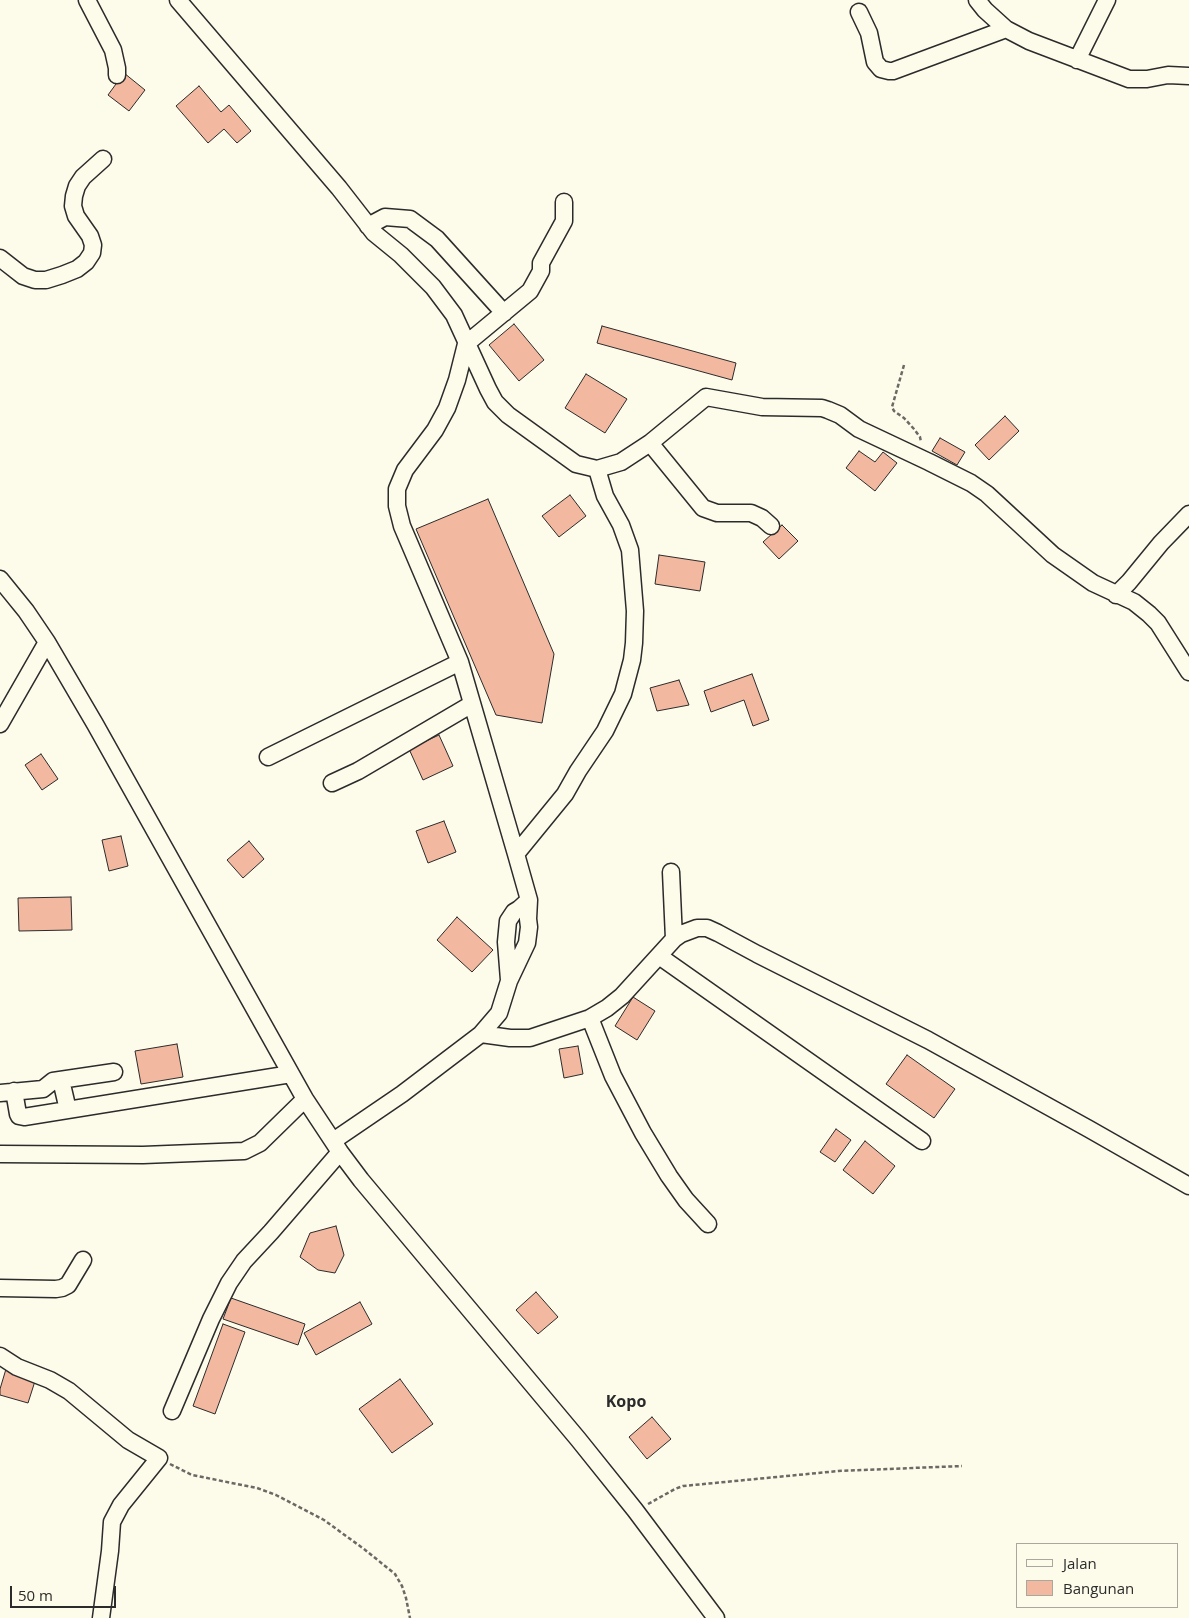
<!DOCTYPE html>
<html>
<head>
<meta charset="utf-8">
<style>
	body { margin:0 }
	#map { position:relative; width:1189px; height:1618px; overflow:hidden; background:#fdfbea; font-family:"Open Sans",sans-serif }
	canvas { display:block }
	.legend { position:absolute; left:1016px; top:1543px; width:162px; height:65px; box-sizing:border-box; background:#fdfbea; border:1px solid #a9a89e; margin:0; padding:6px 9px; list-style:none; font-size:15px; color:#2b2b2b }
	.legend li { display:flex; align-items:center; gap:10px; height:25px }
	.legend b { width:25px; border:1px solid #a9a89e }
	.scale { position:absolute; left:10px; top:1586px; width:106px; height:22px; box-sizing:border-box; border:2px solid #2b2b2b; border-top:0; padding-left:6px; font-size:15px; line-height:18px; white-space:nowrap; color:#2b2b2b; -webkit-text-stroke:4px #fdfbea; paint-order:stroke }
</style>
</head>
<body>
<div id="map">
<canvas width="1189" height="1618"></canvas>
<ul class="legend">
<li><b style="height:6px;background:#fdfbea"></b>Jalan</li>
<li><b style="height:14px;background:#f2b8a0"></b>Bangunan</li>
</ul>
<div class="scale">50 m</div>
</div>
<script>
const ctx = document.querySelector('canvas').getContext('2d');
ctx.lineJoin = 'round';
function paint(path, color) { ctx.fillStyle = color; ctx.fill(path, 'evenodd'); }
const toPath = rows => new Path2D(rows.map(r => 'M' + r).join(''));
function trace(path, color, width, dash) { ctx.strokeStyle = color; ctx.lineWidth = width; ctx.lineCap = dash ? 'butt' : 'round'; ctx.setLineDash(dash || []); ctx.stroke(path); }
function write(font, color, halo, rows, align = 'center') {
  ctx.font = font + ' "Open Sans",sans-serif'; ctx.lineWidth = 4; ctx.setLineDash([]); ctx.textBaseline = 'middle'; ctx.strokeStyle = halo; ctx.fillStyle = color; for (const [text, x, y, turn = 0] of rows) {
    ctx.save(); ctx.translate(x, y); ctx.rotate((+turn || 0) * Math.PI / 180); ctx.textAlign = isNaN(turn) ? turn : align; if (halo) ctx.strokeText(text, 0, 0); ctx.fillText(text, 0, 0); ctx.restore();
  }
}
const building = toPath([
	[124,73,145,90,129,111,108,95,124,73],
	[199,86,221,112,229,105,251,131,237,143,224,129,208,143,176,106,199,86],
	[514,324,544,360,519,381,489,345,514,324],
	[602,326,736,363,732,380,597,343,602,326],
	[586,374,627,399,605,433,565,408,586,374],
	[1005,416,1019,431,989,460,975,445,1005,416],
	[940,438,965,452,957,465,932,451,940,438],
	[859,451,875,462,883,452,897,463,875,491,846,468,859,451],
	[570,495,586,516,559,537,542,516,570,495],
	[488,499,554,654,542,723,496,715,416,529,488,499],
	[782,525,798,541,779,559,763,542,782,525],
	[659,555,705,562,700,591,655,584,659,555],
	[752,674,769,720,753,726,744,700,711,712,704,691,752,674],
	[679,680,689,705,657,711,650,688,679,680],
	[439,735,453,766,423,780,409,749,439,735],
	[41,754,58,779,42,790,25,765,41,754],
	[444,821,456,852,428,863,416,831,444,821],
	[121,836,128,866,109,871,102,840,121,836],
	[249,841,264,859,243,878,227,860,249,841],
	[71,897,72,930,19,931,18,898,71,897],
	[457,917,493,950,472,972,437,940,457,917],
	[633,997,655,1011,637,1040,615,1026,633,997],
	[177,1044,183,1077,141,1084,135,1051,177,1044],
	[578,1046,583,1074,564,1078,559,1049,578,1046],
	[907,1055,955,1089,934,1118,886,1084,907,1055],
	[836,1129,851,1140,835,1162,820,1152,836,1129],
	[865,1141,895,1166,873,1194,843,1170,865,1141],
	[336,1226,344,1255,335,1273,318,1270,300,1257,310,1233,336,1226],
	[536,1292,558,1317,538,1334,516,1310,536,1292],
	[231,1298,305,1324,298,1345,223,1319,231,1298],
	[360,1302,372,1324,316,1355,304,1333,360,1302],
	[223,1324,245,1332,215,1414,193,1406,223,1324],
	[6,1369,36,1378,28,1403,0,1395,0,1389,6,1369],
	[400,1379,433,1424,392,1453,359,1409,400,1379],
	[652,1417,671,1439,647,1459,629,1437,652,1417]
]);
const path = toPath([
	[904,365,892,407,894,411,904,418,914,429,920,437,921,442],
	[170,1464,192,1475,257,1488,276,1495,324,1520,364,1549,395,1574,402,1586,406,1598,410,1618],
	[648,1504,675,1489,683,1486,838,1471,962,1466]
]);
const minor = toPath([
	[87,0,113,50,117,68,117,75],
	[178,0,339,188,374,233,401,255,433,287,454,315,488,389,495,402,508,415,576,464,597,469,621,462,650,443,706,397,762,407,822,408,828,410,840,415,859,429,929,462,971,483,987,494,1053,555,1093,583,1134,602,1149,614,1158,623,1189,672],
	[977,0,985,10,1006,29,1029,41,1129,79,1147,79,1168,75,1189,76],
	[859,12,869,33,875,62,881,69,889,71,893,71,1006,29],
	[1077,60,1107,0],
	[368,226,385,217,410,219,437,239,504,313],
	[0,258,23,276,35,280,46,280,62,275,77,269,86,262,92,253,93,245,90,236,76,216,73,206,74,196,77,186,83,177,103,159],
	[650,443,703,508,717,513,751,513,762,518,771,526],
	[0,579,26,611,47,642,95,724,305,1099,340,1152,361,1180,578,1439,635,1510,716,1618],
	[1116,595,1129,582,1161,543,1189,514],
	[0,724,47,642],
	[268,757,460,662],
	[332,783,358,771,472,704],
	[516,854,565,794,578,771,605,731,623,694,632,660,634,643,635,611,630,550,621,525,605,496,597,469],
	[671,872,674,939],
	[659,956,922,1141],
	[509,980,506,942,508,921,514,912,519,909,529,900],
	[590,1018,613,1076,643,1133,669,1176,686,1200,708,1224],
	[481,1034,510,1038,530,1038,590,1018,607,1008,622,996,674,939,681,934,697,928,707,928,718,933,757,954,928,1040,1089,1129,1189,1186],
	[61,1080,68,1110],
	[14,1091,18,1114,19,1116,24,1117,291,1074],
	[0,1093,43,1089,53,1081,114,1072],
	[333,1141,402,1094,481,1034,499,1013,509,981,527,943,529,927,528,919,529,900,516,854,460,662,402,526,397,506,397,489,405,470,435,430,447,408,457,380,466,344,530,291,541,271,541,263,564,221,564,202],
	[0,1154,143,1155,244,1151,260,1143,305,1099],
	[0,1288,56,1289,62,1288,68,1285,83,1260],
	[0,1356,17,1367,50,1380,69,1391,128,1440,159,1458,121,1505,112,1522,110,1551,101,1618],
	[172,1411,211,1319,229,1283,244,1261,271,1232,340,1152]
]);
const quarterNames = [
	["Kopo",626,1402]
];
paint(building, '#f2b8a0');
trace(building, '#2b2b2b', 1);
trace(minor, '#2b2b2b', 19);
trace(path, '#6a6964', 2.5, [4, 2.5]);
trace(minor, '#fdfbea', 16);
write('bold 16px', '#2b2b2b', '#fdfbea', quarterNames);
</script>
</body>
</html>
